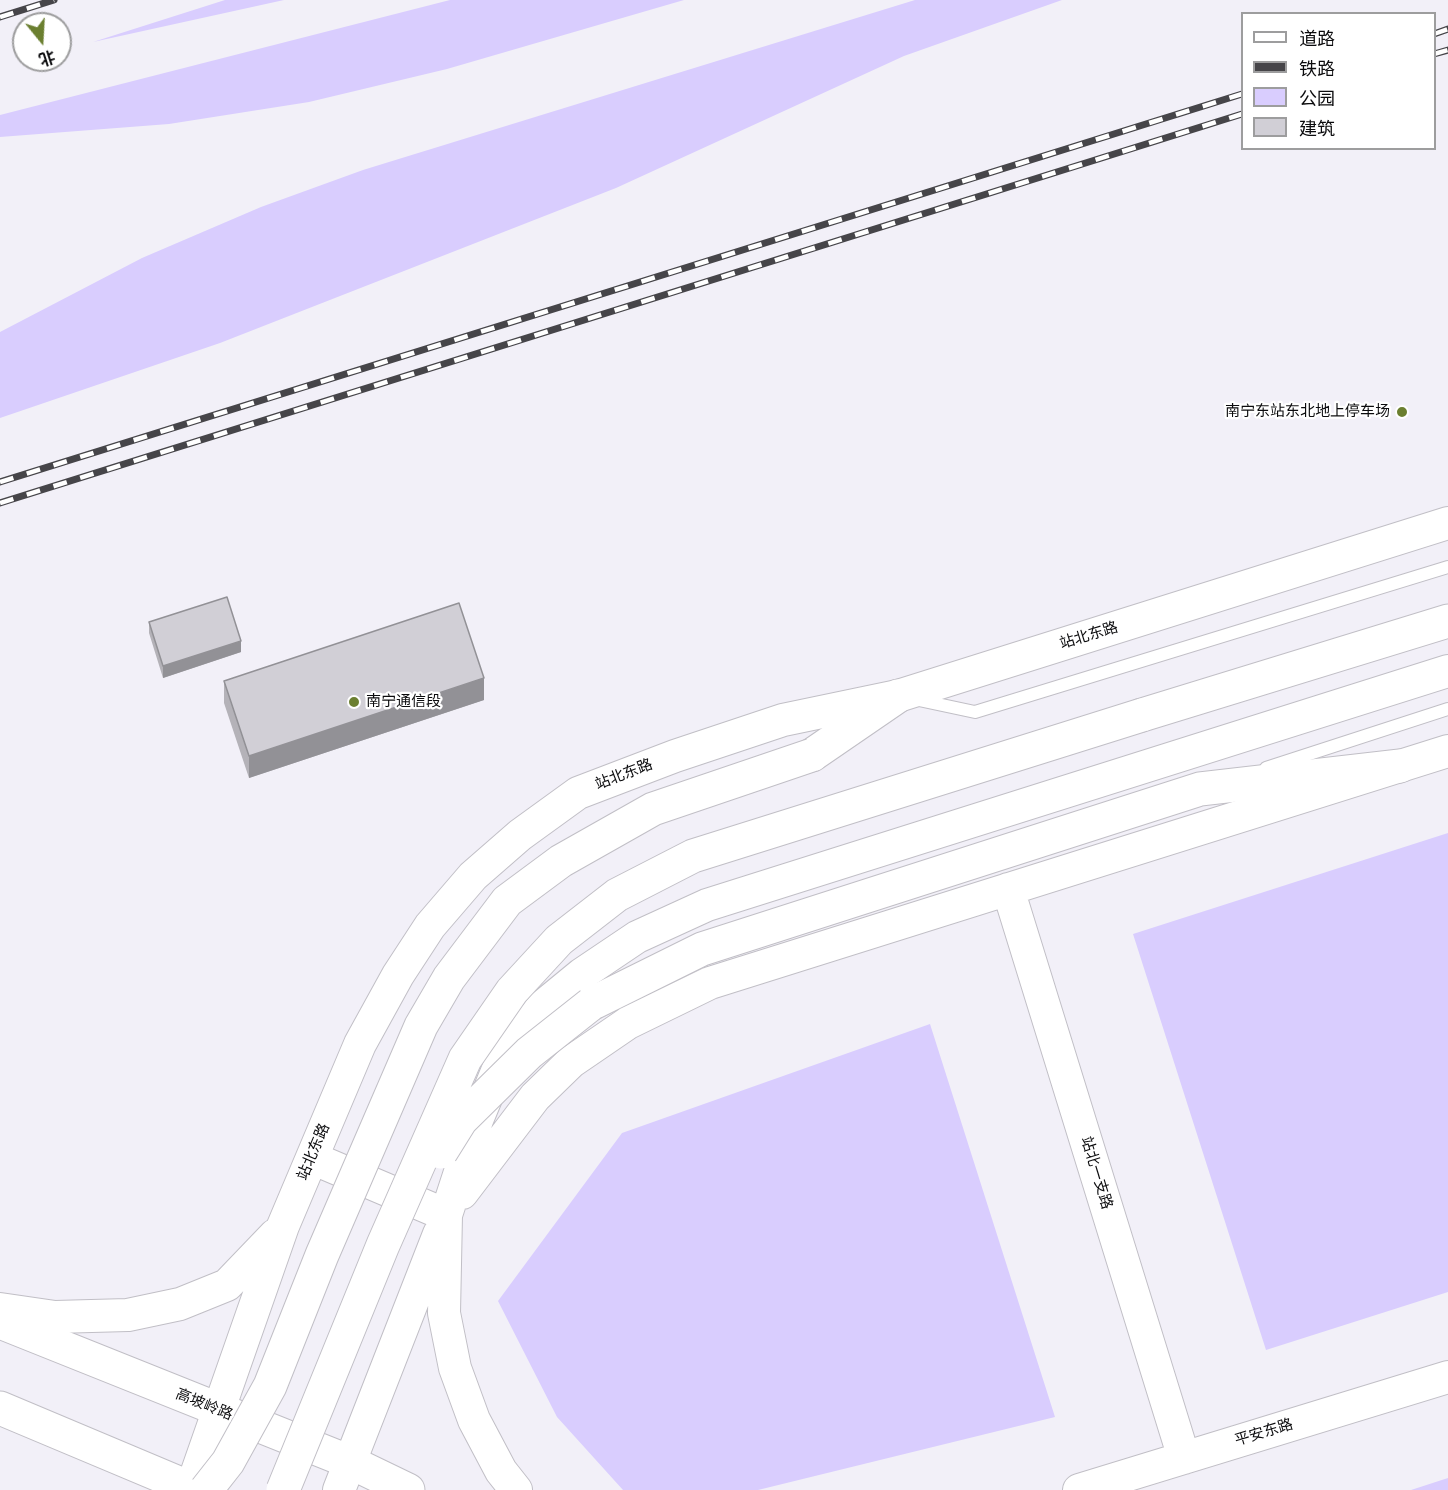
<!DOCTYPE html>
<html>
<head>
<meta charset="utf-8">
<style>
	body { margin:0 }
	#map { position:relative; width:1448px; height:1490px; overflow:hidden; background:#f2f0f8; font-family:"Varela Round","Noto Sans SC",sans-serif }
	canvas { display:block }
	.legend { position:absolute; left:1241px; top:12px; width:195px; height:138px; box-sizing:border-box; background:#fff; border:2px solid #9d9d9e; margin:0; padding:8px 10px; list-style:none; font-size:18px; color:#0b0b0d }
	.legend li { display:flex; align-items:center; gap:12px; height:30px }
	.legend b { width:30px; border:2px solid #9d9d9e }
	.north { position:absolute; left:12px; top:12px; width:60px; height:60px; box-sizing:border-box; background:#fff; border:2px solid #9d9d9e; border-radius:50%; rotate:162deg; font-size:16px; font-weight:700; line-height:24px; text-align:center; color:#0b0b0d }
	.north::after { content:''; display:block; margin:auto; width:21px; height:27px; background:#6b7f30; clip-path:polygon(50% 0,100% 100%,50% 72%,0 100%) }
</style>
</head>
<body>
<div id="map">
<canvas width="1448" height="1490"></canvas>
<ul class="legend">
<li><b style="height:8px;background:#fff"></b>道路</li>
<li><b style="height:8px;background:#464549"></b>铁路</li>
<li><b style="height:16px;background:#d9cdfe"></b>公园</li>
<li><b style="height:16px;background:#d1cfd6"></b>建筑</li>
</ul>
<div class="north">北</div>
</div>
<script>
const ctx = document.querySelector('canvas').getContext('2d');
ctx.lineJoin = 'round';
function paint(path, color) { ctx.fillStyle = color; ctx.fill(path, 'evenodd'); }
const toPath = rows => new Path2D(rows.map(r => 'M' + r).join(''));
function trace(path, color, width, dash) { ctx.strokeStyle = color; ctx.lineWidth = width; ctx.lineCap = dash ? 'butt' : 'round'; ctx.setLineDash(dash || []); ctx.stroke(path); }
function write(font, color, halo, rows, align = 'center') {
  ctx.font = font + ' "Varela Round","Noto Sans SC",sans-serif'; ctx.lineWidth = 4.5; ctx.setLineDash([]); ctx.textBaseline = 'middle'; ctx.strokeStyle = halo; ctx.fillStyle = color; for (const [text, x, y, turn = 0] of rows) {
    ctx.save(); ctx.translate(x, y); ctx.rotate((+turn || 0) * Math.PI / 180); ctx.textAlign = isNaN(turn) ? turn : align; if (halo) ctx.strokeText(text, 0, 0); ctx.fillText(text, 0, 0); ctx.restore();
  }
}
const green = toPath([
	[225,0,284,0,93,42],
	[450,0,684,0,447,69,309,102,169,124,0,137,0,115],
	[915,0,1062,0,904,56,616,188,220,343,0,418,0,332,142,258,261,207,363,170],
	[1448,833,1448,1292,1266,1350,1133,934],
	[930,1024,1055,1417,758,1490,623,1490,557,1417,498,1301,622,1133],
	[1448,1478,1448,1490,1411,1490]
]);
const service = toPath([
	[914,699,975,712,1448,567],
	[1266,768,1448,709]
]);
const tertiary = toPath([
	[1008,889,1184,1458],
	[312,1158,446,1215],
	[462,1193,535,1097,571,1062,628,1023,710,983,1448,751],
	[0,1309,55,1317,128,1315,180,1304,227,1285,275,1235],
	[191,1489,283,1226,360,1044,398,975,430,926,473,876,520,835,578,793,675,756,783,720,898,696,1448,523],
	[339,1490,439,1234],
	[516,1490,501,1471,474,1420,455,1368,444,1313,446,1215,477,1120,505,1052,543,1006,582,974,637,937,707,905,1448,671],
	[1079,1490,1448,1377]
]);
const secondary = toPath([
	[0,1322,350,1462,408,1490],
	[0,1408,195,1490]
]);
const trunk = toPath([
	[1142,715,1448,621],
	[812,755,898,696],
	[591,1004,702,949,1200,789,1400,766]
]);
const rail = toPath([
	[0,17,54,0],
	[1434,34,1448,29],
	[1434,54,1448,50],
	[0,482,1242,94],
	[0,503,1242,114]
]);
const trunkBridge = toPath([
	[441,1152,461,1120,529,1053,591,1004],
	[206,1490,228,1462,270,1386,322,1255,421,1026,449,978,507,901,561,861,653,809,812,755],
	[283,1490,383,1245,465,1059,512,991,559,940,617,895,693,856,1142,715]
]);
const wall = toPath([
	[149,622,241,652,163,678,149,633],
	[224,681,484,700,249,778,224,703]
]);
const shadedWall = toPath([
	[241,641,241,652,163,678,163,666],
	[484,678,484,700,249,778,249,756]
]);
const building = toPath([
	[227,597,241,641,163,666,149,622,227,597],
	[459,603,484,678,249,756,224,681,459,603]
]);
const markers = [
	[1402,412,6,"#6b7f30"],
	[354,702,6,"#6b7f30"]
];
const poiNames = [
	["南宁东站东北地上停车场",1390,412],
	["南宁通信段",366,702,"left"]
];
const streetNames = [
	["站北东路",1089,636,-17],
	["站北东路",624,775,-21],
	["站北东路",314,1152,-67],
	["站北一支路",1096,1173,73],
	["高坡岭路",204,1405,22],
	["平安东路",1264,1433,-17]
];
paint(green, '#d9cdfe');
trace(service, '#c1bfc6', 14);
trace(tertiary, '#c1bfc6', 34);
trace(secondary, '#c1bfc6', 35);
trace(trunk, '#c1bfc6', 35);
trace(service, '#fff', 12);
trace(tertiary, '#fff', 32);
trace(secondary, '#fff', 33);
trace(trunk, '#fff', 33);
trace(rail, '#464549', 7);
trace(rail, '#fff', 4.5, [14]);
trace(trunkBridge, '#c1bfc6', 35, []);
trace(trunkBridge, '#fff', 33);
paint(wall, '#b4b2b8');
paint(shadedWall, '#929196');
paint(building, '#d1cfd6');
trace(building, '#929196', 1.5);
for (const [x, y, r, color] of markers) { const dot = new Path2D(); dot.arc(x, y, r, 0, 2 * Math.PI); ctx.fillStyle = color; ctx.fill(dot); trace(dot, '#fff', 2); }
write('15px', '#0b0b0d', '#fff', poiNames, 'right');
write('15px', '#0b0b0d', '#fff', streetNames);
</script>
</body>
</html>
